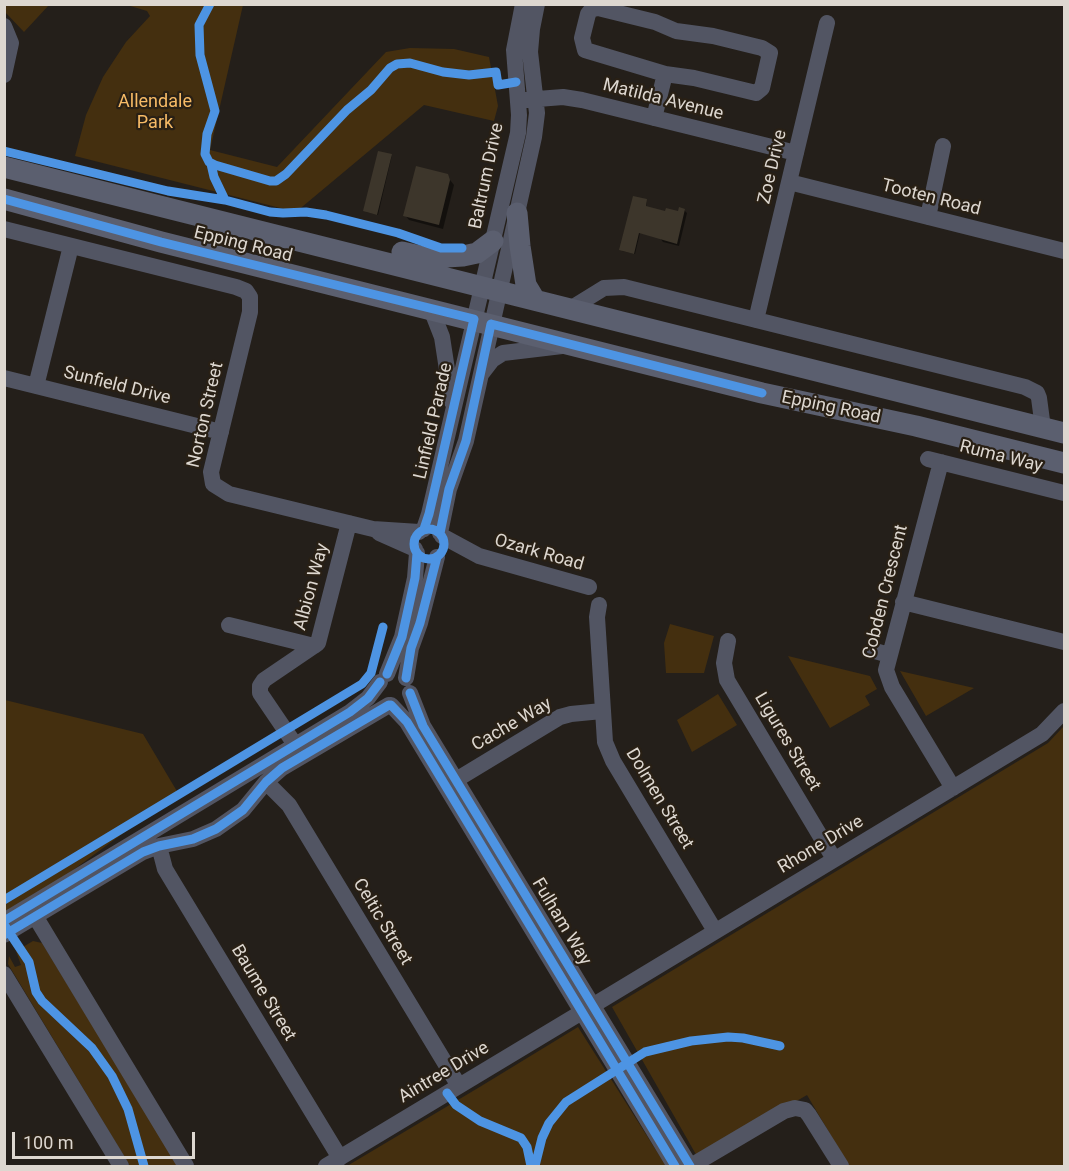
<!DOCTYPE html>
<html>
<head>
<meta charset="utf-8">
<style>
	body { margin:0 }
	#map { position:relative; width:1069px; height:1171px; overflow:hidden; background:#241f1a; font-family:Roboto,sans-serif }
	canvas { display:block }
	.frame { position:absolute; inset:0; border:6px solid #ddd7d0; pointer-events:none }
	.scale { position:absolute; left:12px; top:1132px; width:183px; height:27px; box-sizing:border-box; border:3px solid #ddd7d0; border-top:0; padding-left:8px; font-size:18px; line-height:21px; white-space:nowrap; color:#ddd7d0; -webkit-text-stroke:4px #292015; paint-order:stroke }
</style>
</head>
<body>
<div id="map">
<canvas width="1069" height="1171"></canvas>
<div class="frame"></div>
<div class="scale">100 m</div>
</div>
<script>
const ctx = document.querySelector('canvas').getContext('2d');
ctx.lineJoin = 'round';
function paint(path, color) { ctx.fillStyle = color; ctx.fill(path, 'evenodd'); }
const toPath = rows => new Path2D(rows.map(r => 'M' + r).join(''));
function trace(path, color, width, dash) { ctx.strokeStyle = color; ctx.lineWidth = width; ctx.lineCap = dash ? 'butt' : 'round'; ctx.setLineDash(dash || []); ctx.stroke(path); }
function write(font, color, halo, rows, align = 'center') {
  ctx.font = font + ' Roboto,sans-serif'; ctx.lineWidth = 4.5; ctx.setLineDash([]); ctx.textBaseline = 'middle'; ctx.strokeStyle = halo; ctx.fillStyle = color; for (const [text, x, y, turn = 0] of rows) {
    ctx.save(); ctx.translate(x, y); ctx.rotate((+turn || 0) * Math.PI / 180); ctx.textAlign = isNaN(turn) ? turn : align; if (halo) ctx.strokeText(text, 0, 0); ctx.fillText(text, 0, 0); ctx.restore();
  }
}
const green = toPath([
	[5,4,49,4,49,5,24,32,5,12],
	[127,5,243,5,210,150,277,167,386,52,410,48,454,49,489,57,498,106,494,121,424,105,296,212,75,156,86,115,103,77,126,42,150,16,147,11],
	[670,624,714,636,704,673,666,673,664,643],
	[788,656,870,676,877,689,865,696,870,705,830,728],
	[900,671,974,688,926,716],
	[718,694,737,725,692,752,677,720],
	[5,700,143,734,178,793,5,920],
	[1064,726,1064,1166,849,1166,807,1095,698,1158,612,1007,1048,743],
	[33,941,42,943,179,1166,130,1166,8,964,9,956,15,967,21,965,16,951],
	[578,1027,666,1166,347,1166,478,1088]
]);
const shadow = toPath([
	[392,155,378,215,366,212],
	[447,176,454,185,443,229,409,220,405,215],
	[647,201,646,208,666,213,679,213,684,210,687,213,679,246,663,242,660,238,640,233,635,254,622,251]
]);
const building = toPath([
	[378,151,392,154,377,215,363,211],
	[416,166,448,174,450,180,439,225,403,216],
	[633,196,647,199,646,206,665,211,666,208,678,211,679,207,685,209,677,244,639,233,634,254,619,250]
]);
const minor = toPath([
	[4,26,11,43,4,75],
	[525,100,563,97,582,100,796,153],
	[654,118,665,74,585,50,582,38,588,14,592,9,598,8,655,22,676,31,713,36,762,48,770,53,762,88,756,93,694,78,665,74],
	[789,182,1064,251],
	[928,217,943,146],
	[4,229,236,287,246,291,250,297,250,312,211,472,213,484,229,494,373,529,419,532],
	[431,309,442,337,452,402],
	[570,309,604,288,624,287,1025,387,1037,393,1039,398,1043,428],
	[756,320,827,23],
	[482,373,492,360,503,353,562,346],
	[4,378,221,432],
	[36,386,71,246],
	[928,459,1064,493],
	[941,462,886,670,892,687,953,788],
	[424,529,429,514,518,133,519,115,514,50,523,4],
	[379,533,415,549],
	[440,533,449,489,466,441,534,137,537,113,530,52,532,29,537,4],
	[442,536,479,556,589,587],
	[903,602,1064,642],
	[599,605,597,617,605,742,613,761,715,931],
	[229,625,314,646,318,643,349,523],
	[728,641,724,663,727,680,834,859],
	[875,651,889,655],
	[387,674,402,637,415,578,417,553],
	[406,678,411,648,420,623,437,557],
	[410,693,423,726,690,1166],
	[391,705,407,722,675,1166],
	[296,746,260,693,260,686,264,680,314,646],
	[266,782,289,805,459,1086],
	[446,786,560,717,571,714,602,711],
	[159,846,165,869,171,879,340,1158],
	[35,916,186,1166],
	[4,921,350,712,368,698,380,682],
	[4,935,143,852,159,846,193,839,216,829,243,810,266,782,282,768,389,705],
	[4,974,121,1166],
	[592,1006,1042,734,1064,711],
	[326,1166,582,1012],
	[691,1166,784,1111,795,1108,805,1110,809,1115,841,1166]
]);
const major = toPath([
	[4,167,1064,433],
	[4,199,161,242,762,393,916,426,1064,463],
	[517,213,520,246,526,285,535,300],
	[402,252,429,258,463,256,477,253,493,241]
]);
const cycleway = toPath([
	[210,4,199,25,200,55,215,111,207,134,205,154,209,162,215,165,270,181,276,181,286,174,347,110,371,90,390,68,397,64,410,63,443,72,469,75,496,72,498,85,516,82],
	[4,151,168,191,225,200],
	[211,164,214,177,225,200,270,212,283,213,306,212,326,215,398,233,441,248,462,248],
	[4,199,161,242,474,319,429,514,424,529],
	'414 544a15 15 0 1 1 30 0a15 15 0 1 1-30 0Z',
	[440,533,449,489,466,441,491,324,762,393],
	[387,674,402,637,415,578,417,553],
	[406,678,411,648,420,623,437,557],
	[410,693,423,726,690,1166],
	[391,705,407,722,675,1166],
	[4,900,362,684,371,673,383,627],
	[4,921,350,712,368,698,380,682],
	[5,926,29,962,36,992,42,1001,92,1048,112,1076,128,1109,144,1166],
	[4,935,143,852,159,846,193,839,216,829,243,810,266,782,282,768,389,705],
	[447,1093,456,1105,480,1121,521,1138,527,1147,531,1166],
	[535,1166,542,1138,549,1123,566,1102,645,1052,691,1041,728,1037,743,1038,780,1046]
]);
const streetNames = [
	["Matilda Avenue",663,100,14],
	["Zoe Drive",773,167,-77],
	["Baltrum Drive",487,176,-78],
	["Tooten Road",931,198,14],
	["Epping Road",243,245,14],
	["Sunfield Drive",117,386,14],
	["Epping Road",831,408,12],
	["Norton Street",206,415,-77],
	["Linfield Parade",434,421,-77],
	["Ruma Way",1001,457,14],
	["Ozark Road",539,553,16],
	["Albion Way",312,587,-75],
	["Cobden Crescent",886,592,-76],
	["Cache Way",512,725,-30],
	["Ligures Street",787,742,59],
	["Dolmen Street",659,799,59],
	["Rhone Drive",821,845,-31],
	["Celtic Street",382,922,59],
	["Fulham Way",561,922,59],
	["Baume Street",263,993,59],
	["Aintree Drive",444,1073,-31]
];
const parkNames = [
	["Allendale",155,102],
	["Park",155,123]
];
paint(green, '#442f0f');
paint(shadow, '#0007');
paint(building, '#3d362b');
trace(minor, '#525563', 16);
trace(major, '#5b5f6f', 21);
trace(cycleway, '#4d94e3', 9);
write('18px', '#ddd7d0', '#292015', streetNames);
write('18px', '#f7bb66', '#292015', parkNames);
</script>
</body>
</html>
